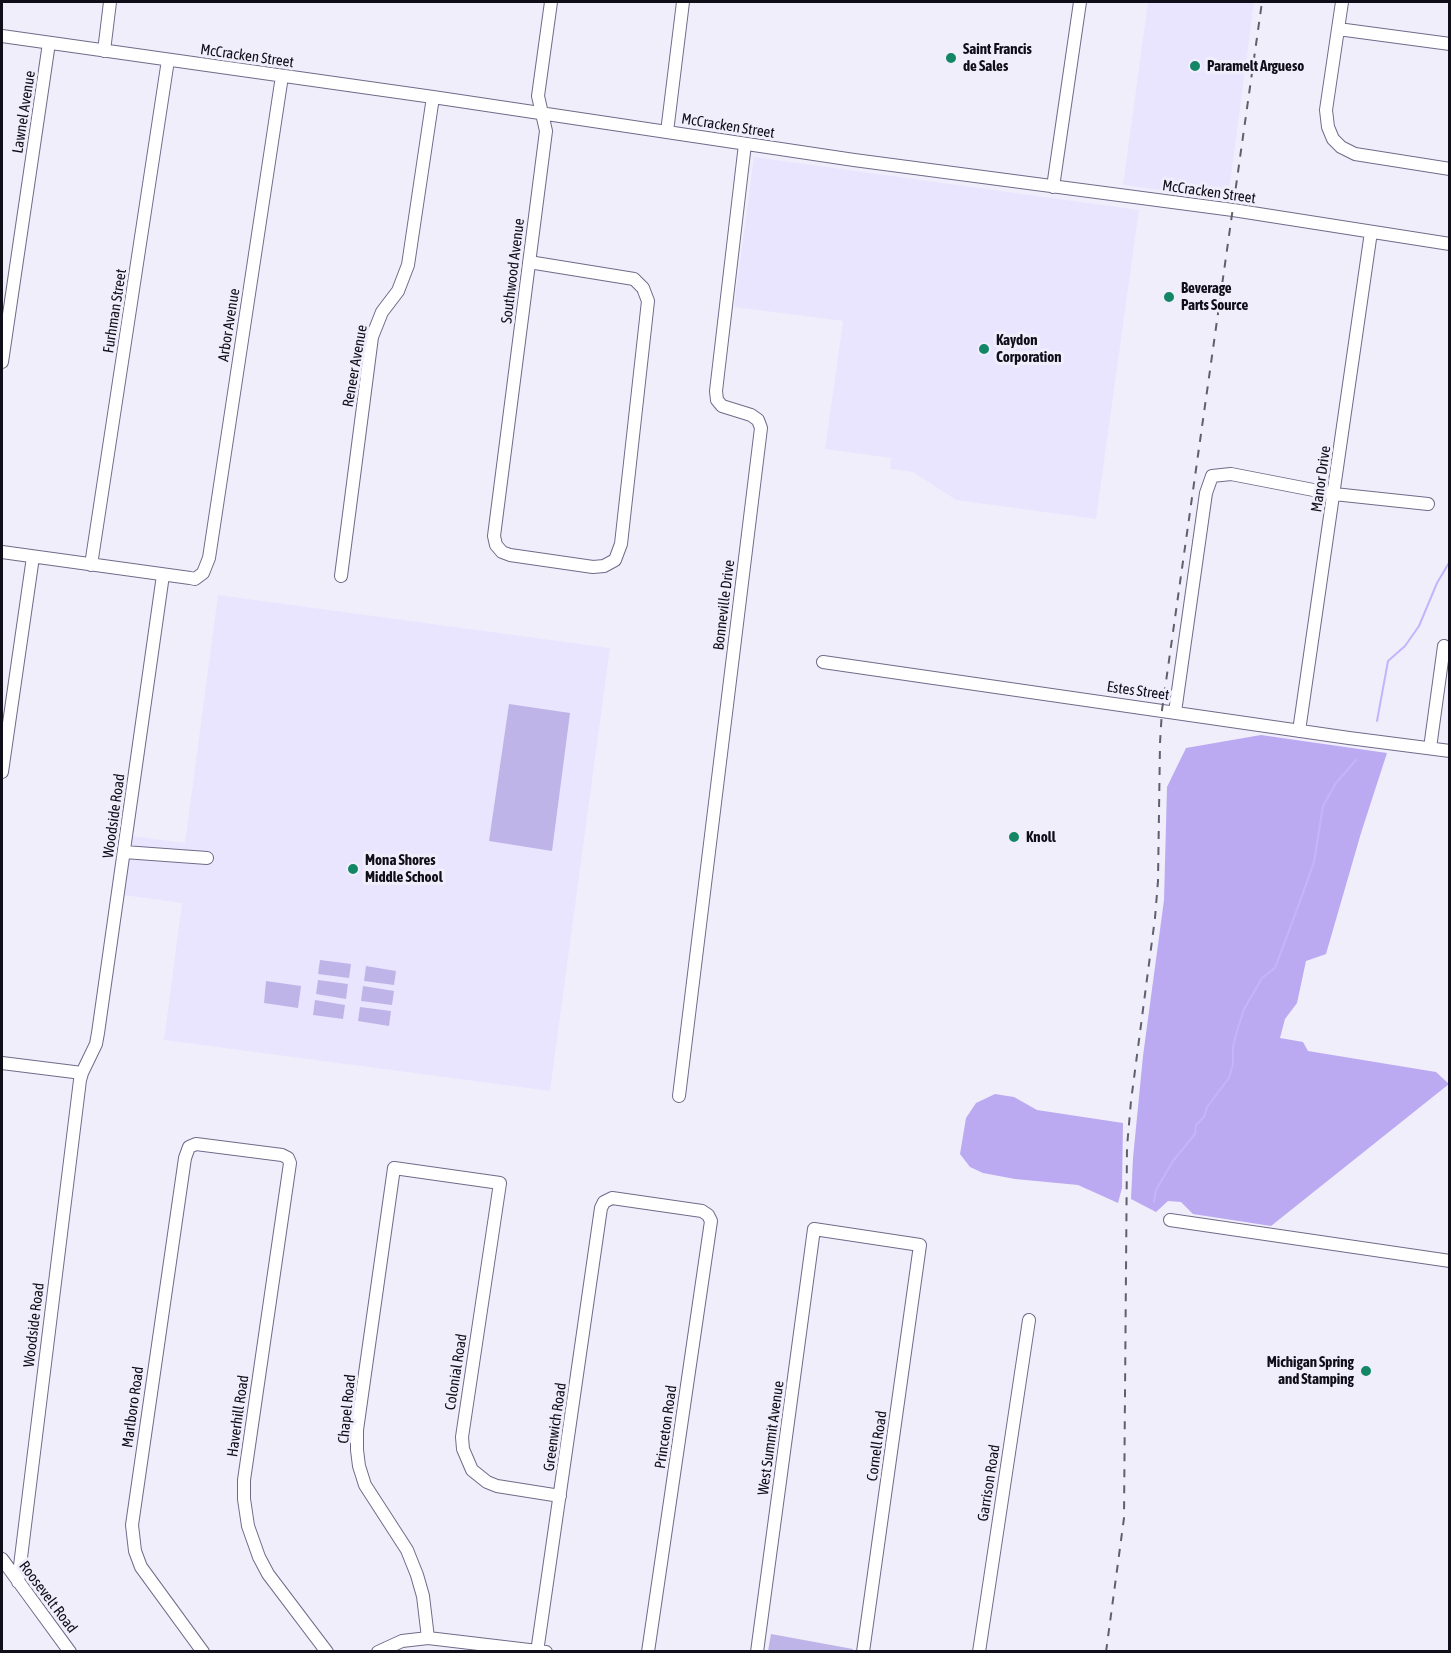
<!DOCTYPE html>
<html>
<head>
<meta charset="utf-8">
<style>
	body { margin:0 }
	#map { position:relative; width:1451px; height:1653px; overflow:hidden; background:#f1eefc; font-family:"Asap Condensed",sans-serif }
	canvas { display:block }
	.frame { position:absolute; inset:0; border:3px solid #100e19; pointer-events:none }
</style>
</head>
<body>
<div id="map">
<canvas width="1451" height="1653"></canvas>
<div class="frame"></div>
</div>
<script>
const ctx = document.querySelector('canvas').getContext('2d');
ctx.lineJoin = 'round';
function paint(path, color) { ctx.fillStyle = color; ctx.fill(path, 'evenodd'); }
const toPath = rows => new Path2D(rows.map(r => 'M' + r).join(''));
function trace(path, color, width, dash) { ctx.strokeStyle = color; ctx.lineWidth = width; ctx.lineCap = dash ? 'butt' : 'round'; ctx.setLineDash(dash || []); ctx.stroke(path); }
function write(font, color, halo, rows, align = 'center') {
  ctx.font = font + ' "Asap Condensed",sans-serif'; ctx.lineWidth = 6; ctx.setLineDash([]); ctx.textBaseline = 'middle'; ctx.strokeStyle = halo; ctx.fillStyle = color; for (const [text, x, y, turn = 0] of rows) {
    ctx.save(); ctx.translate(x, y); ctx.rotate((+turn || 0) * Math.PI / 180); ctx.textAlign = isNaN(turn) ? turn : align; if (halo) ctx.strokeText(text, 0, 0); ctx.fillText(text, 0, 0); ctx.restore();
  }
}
const built = toPath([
	[1148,2,1254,2,1228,199,1123,185],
	[754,157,1139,210,1096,519,956,500,913,472,890,469,891,458,825,449,843,321,734,307],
	[218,595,610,648,550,1091,164,1040,182,903,123,895,131,836,185,843]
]);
const green = toPath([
	[509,704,570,713,552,851,489,841],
	[320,960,351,964,349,978,318,974],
	[366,966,396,971,394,985,364,981],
	[318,980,348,984,346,999,316,994],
	[266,981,301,986,298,1008,264,1003],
	[363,986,394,991,392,1005,361,1001],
	[315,1000,345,1005,343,1019,313,1015],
	[360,1007,391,1011,389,1026,358,1021],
	[771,1634,853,1649,852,1651,768,1651]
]);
const forest = toPath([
	[1261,735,1387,753,1361,833,1326,954,1306,961,1297,1003,1285,1019,1280,1038,1303,1042,1308,1051,1436,1072,1449,1084,1271,1226,1193,1214,1181,1202,1168,1201,1156,1212,1131,1199,1133,1158,1143,1056,1164,900,1167,787,1186,748],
	[995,1094,1014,1097,1037,1110,1123,1123,1122,1188,1118,1203,1078,1185,1015,1179,983,1173,970,1167,960,1154,966,1118,976,1103]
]);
const stream = toPath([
	[1377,721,1388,661,1405,646,1419,626,1437,583,1450,561],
	[1154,1202,1156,1190,1173,1161,1195,1134,1196,1125,1204,1117,1207,1107,1229,1078,1233,1064,1233,1047,1237,1031,1244,1009,1262,978,1275,968,1299,904,1314,862,1323,806,1336,783,1356,760]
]);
const minor = toPath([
	[1342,2,1326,110,1328,127,1333,139,1341,147,1355,154,1450,169],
	[1338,29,1450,44],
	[2,36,433,97,854,160,1233,210,1450,244],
	[104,51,110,2],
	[667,132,683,2],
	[1053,187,1080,2],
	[529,262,634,279,643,288,648,301,621,544,615,560,604,566,593,567,510,555,502,552,496,545,494,536,546,131,538,96,551,2],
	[2,362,49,43],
	[2,552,190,578,195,579,203,573,209,558,282,76],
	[91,565,168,60],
	[341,576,372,337,382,312,398,291,408,265,433,97],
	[823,662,1349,738,1450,751],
	[1175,712,1206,493,1212,476,1231,474,1334,494,1428,504],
	[1299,731,1371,232],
	[1430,748,1444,646],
	[2,772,33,557],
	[124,852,207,858],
	[2,1063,82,1073],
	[679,1096,761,428,758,420,751,415,722,406,717,400,716,391,745,144],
	[1170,1220,1450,1261],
	[2,1559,70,1652],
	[18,1582,80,1080,82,1073,96,1044,98,1033,163,575],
	[428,1638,423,1596,417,1575,407,1550,365,1485,359,1466,357,1450,357,1430,394,1168,500,1183,462,1437,463,1449,472,1470,487,1482,497,1486,560,1496],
	[203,1652,141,1567,135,1551,132,1525,185,1158,189,1147,196,1144,282,1155,288,1158,290,1163,244,1480,244,1499,248,1526,259,1557,268,1574,327,1652],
	[378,1652,402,1641,428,1638,546,1652],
	[537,1652,601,1208,604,1202,612,1198,702,1211,708,1215,711,1221,648,1652],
	[757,1652,814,1229,920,1245,863,1652],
	[979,1652,1029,1320]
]);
const rail = toPath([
	[1106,1652,1124,1518,1127,1147,1131,1101,1155,918,1158,881,1160,743,1162,710,1262,2]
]);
const markers = [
	[951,58,6,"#138666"],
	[1195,66,6,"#138666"],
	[1169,297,6,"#138666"],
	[984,349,6,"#138666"],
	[1014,837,6,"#138666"],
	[353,869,6,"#138666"],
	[1366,1371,6,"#138666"]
];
const poiNames = [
	["Saint Francis",963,49],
	["de Sales",963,66],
	["Paramelt Argueso",1207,66],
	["Beverage",1181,288],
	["Parts Source",1181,305],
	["Kaydon",996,340],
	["Corporation",996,357],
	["Knoll",1026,837],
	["Mona Shores",365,860],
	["Middle School",365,877],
	["Michigan Spring",1354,1362,"right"],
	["and Stamping",1354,1379,"right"]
];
const streetNames = [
	["McCracken Street",247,56,8],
	["Lawnel Avenue",24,112,-81],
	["McCracken Street",728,126,9],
	["McCracken Street",1209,192,8],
	["Southwood Avenue",513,271,-83],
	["Furhman Street",115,311,-81],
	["Arbor Avenue",229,325,-81],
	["Reneer Avenue",355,366,-80],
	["Manor Drive",1321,479,-82],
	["Bonneville Drive",724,605,-83],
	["Estes Street",1138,691,8],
	["Woodside Road",114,816,-82],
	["Woodside Road",34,1325,-83],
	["Colonial Road",456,1372,-81],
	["Marlboro Road",133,1407,-82],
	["Chapel Road",347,1409,-84],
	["Haverhill Road",238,1416,-82],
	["Greenwich Road",555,1427,-82],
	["Princeton Road",666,1427,-82],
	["West Summit Avenue",771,1438,-82],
	["Cornell Road",877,1446,-82],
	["Garrison Road",989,1483,-81],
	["Roosevelt Road",48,1597,53]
];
paint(built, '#eae5fe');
paint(green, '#bfb4e7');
paint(forest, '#bbaaf2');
trace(stream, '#c4b4fc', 2);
trace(minor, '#716a89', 14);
trace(minor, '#fff', 12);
trace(rail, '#615f6b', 2, [8, 8]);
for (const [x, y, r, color] of markers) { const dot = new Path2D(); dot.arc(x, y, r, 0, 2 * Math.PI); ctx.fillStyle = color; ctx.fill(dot); trace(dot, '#f1eefc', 2); }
write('bold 15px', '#100e19', '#f1eefc', poiNames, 'left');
write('15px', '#100e19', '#f1eefc', streetNames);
</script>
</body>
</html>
